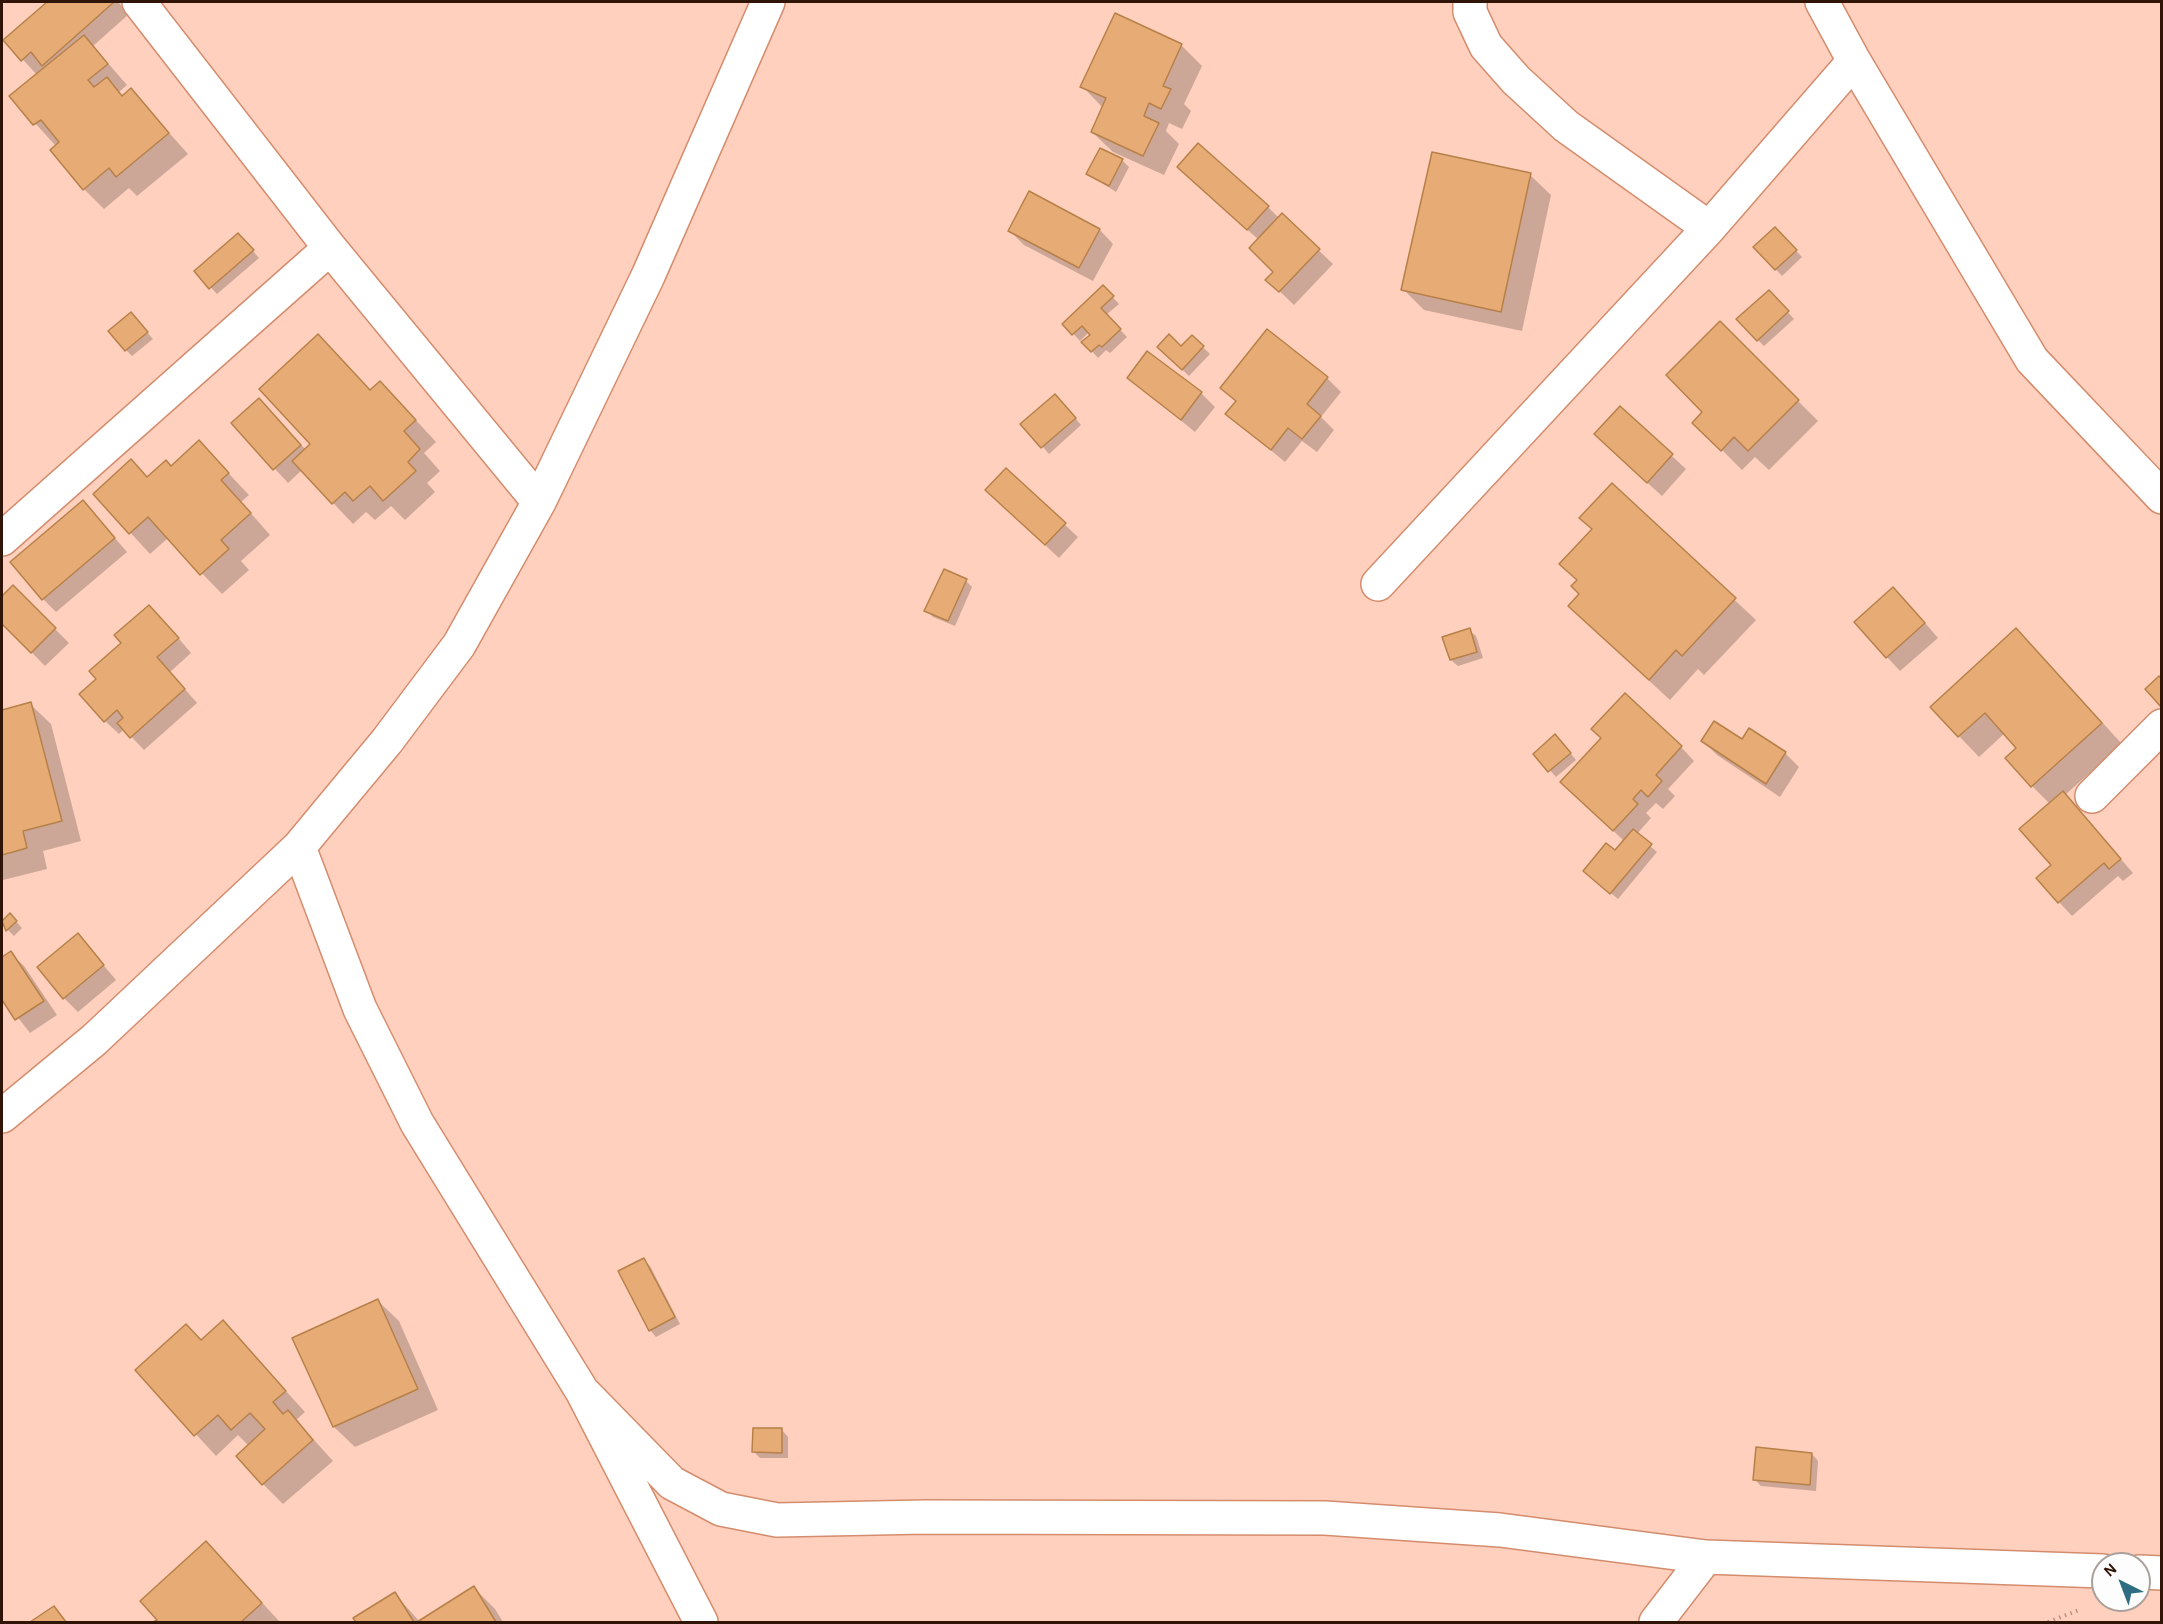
<!DOCTYPE html>
<html>
<head>
<meta charset="utf-8">
<style>
	body { margin:0 }
	#map { position:relative; width:2163px; height:1624px; overflow:hidden; background:#ffd0bd; font-family:"Alegreya Sans",sans-serif }
	canvas { display:block }
	.frame { position:absolute; inset:0; border:3px solid #301408; pointer-events:none }
	.north { position:absolute; left:2091px; top:1552px; width:60px; height:60px; box-sizing:border-box; background:#fdfdfd; border:2px solid #aba09b; border-radius:50%; rotate:318deg; font-size:16px; font-weight:700; line-height:24px; text-align:center; color:#301408 }
	.north::after { content:''; display:block; margin:auto; width:21px; height:27px; background:#2f6d83; clip-path:polygon(50% 0,100% 100%,50% 72%,0 100%) }
</style>
</head>
<body>
<div id="map">
<canvas width="2163" height="1624"></canvas>
<div class="frame"></div>
<div class="north">N</div>
</div>
<script>
const ctx = document.querySelector('canvas').getContext('2d');
ctx.lineJoin = 'round';
function paint(path, color) { ctx.fillStyle = color; ctx.fill(path, 'evenodd'); }
const toPath = rows => new Path2D(rows.map(r => 'M' + r).join(''));
function trace(path, color, width, dash) { ctx.strokeStyle = color; ctx.lineWidth = width; ctx.lineCap = dash ? 'butt' : 'round'; ctx.setLineDash(dash || []); ctx.stroke(path); }
const shadow = toPath([
	[49,2,118,2,129,14,93,46,127,85,119,92,124,97,131,90,188,154,137,196,129,188,104,209,84,189,56,146,11,97,37,75,5,40],
	[1181,45,1202,66,1184,104,1191,111,1182,129,1169,123,1166,131,1179,144,1164,175,1113,152,1092,132,1103,108,1082,86],
	[1122,160,1129,167,1116,192,1088,174],
	[1530,175,1551,195,1522,331,1424,310,1403,289],
	[1192,181,1268,207,1279,218,1282,215,1333,264,1294,305,1268,280,1275,272,1259,240],
	[1030,193,1100,230,1113,244,1093,281,1024,245,1010,231],
	[1775,229,1802,257,1782,276,1755,247],
	[244,241,259,258,217,294,196,271],
	[1103,287,1119,304,1106,315,1127,337,1110,353,1106,350,1098,358,1084,342,1092,335,1089,332,1080,341,1064,324],
	[1769,292,1794,319,1764,346,1738,320],
	[137,321,153,339,132,356,126,350],
	[1720,323,1818,421,1769,470,1755,457,1742,470,1715,443,1704,412],
	[1192,337,1210,354,1189,376,1159,347,1181,348],
	[1129,378,1201,393,1215,407,1195,432],
	[1327,378,1341,392,1321,417,1334,430,1317,452,1302,441,1285,462,1227,414,1236,402,1222,388],
	[371,392,401,404,436,442,424,453,440,471,427,483,435,492,405,520,391,506,375,520,366,512,353,524,302,470,288,483,233,423,259,400,306,450],
	[1062,402,1081,425,1049,454,1023,424],
	[1620,408,1686,469,1662,496,1609,448],
	[199,442,249,495,241,502,270,535,241,561,249,570,222,594,168,538,150,554,95,494,131,461,148,478,172,468],
	[1612,485,1756,620,1704,675,1698,669,1670,700,1591,627,1581,594,1593,530],
	[1001,504,1064,524,1078,537,1059,558],
	[96,516,127,552,56,612,43,599],
	[966,581,972,587,955,626,933,617,926,610],
	[13,587,69,643,45,666,2,622,2,598],
	[1907,602,1938,638,1900,671,1887,657],
	[163,620,191,653,170,672,197,703,144,750,124,729,119,734,105,721,98,679],
	[1469,630,1476,636,1483,658,1458,666,1451,660],
	[2037,651,2122,744,2065,795,2133,873,2123,881,2118,876,2072,916,2059,902,2053,865,2050,804,2032,786,2018,748,2005,733,1979,757,1959,736],
	[30,704,51,724,81,841,43,851,47,869,3,880,2,711],
	[1703,741,1742,741,1785,753,1799,767,1780,797,1717,755],
	[1562,743,1576,760,1556,777,1535,754],
	[1681,747,1694,761,1668,789,1675,796,1663,809,1656,803,1646,813,1651,818,1637,834,1657,852,1618,899,1592,877,1624,841,1576,795],
	[10,915,22,928,14,936,2,924],
	[78,935,116,980,78,1012,64,998],
	[10,953,24,966,57,1015,30,1033,2,997,2,959],
	[643,1259,650,1266,680,1324,656,1337,650,1330],
	[378,1301,399,1321,438,1410,355,1447,334,1427,294,1339],
	[223,1322,305,1412,296,1420,333,1461,283,1504,263,1484,249,1446,238,1435,216,1456,137,1370,202,1342],
	[782,1430,788,1437,788,1458,760,1458,754,1452],
	[1812,1454,1818,1461,1816,1491,1761,1486,1754,1479],
	[226,1564,280,1622,156,1622,159,1620],
	[474,1588,495,1609,503,1622,357,1622,355,1619,395,1594,420,1622]
]);
const building = toPath([
	[47,2,114,2,42,66,31,52,21,61,3,40,47,2],
	[1115,13,1182,44,1163,86,1171,89,1161,109,1149,103,1144,116,1159,123,1143,156,1091,132,1106,98,1080,87,1115,13],
	[84,35,108,64,88,80,94,87,107,77,122,96,131,88,169,133,116,177,109,168,83,190,50,150,59,142,41,120,33,125,9,96,84,35],
	[1198,143,1269,206,1247,230,1177,167,1198,143],
	[1100,148,1123,159,1109,186,1086,174,1100,148],
	[1432,152,1531,173,1501,312,1401,290,1432,152],
	[1029,191,1100,229,1079,268,1008,231,1029,191],
	[1282,213,1320,249,1279,292,1265,280,1273,272,1249,248,1282,213],
	[1775,227,1797,250,1775,270,1753,247,1775,227],
	[238,233,254,250,209,289,194,271,238,233],
	[1103,285,1114,296,1101,308,1121,329,1102,347,1099,345,1091,352,1081,342,1090,335,1082,326,1072,335,1062,324,1103,285],
	[1769,290,1789,311,1757,341,1736,319,1769,290],
	[131,312,148,332,125,351,108,331,131,312],
	[1720,321,1799,400,1748,451,1734,437,1721,451,1692,423,1702,412,1666,375,1720,321],
	[1267,329,1328,377,1307,404,1321,416,1302,439,1288,428,1271,450,1225,414,1236,401,1220,388,1267,329],
	[318,334,370,390,380,381,416,420,404,431,420,449,408,462,416,471,383,501,370,486,353,501,345,492,332,504,292,461,310,444,259,389,318,334],
	[1169,334,1181,346,1192,335,1204,346,1182,370,1157,347,1169,334],
	[1147,351,1202,392,1181,420,1127,378,1147,351],
	[1055,394,1076,418,1041,448,1020,424,1055,394],
	[259,398,301,445,273,470,231,423,259,398],
	[1620,406,1673,454,1647,483,1594,434,1620,406],
	[199,440,229,473,221,480,251,513,221,540,229,549,200,575,148,517,129,534,93,494,131,459,147,477,166,460,171,466,199,440],
	[1006,468,1066,523,1045,545,985,490,1006,468],
	[1612,483,1736,598,1682,656,1676,650,1649,680,1568,606,1579,594,1571,586,1577,580,1559,564,1592,529,1579,518,1612,483],
	[83,500,115,538,42,600,10,562,83,500],
	[944,569,967,579,948,621,924,611,944,569],
	[13,585,56,628,31,653,2,624,2,596,13,585],
	[1893,587,1925,623,1886,658,1854,622,1893,587],
	[149,605,179,638,157,657,185,689,130,738,117,723,123,718,117,710,104,722,79,694,96,679,89,671,121,643,114,635,149,605],
	[1470,628,1477,652,1450,660,1442,637,1470,628],
	[2016,628,2102,723,2031,787,2005,758,2016,748,1985,713,1958,737,1930,707,2016,628],
	[2159,676,2162,679,2162,708,2145,689,2159,676],
	[1625,693,1682,746,1656,775,1662,781,1648,797,1641,790,1633,799,1638,804,1613,831,1560,782,1601,738,1591,729,1625,693],
	[31,702,62,821,23,831,27,848,2,855,2,710,31,702],
	[1714,721,1742,739,1749,728,1786,752,1766,784,1701,741,1714,721],
	[1555,734,1571,753,1548,772,1533,754,1555,734],
	[2063,791,2121,859,2109,869,2104,863,2058,903,2036,878,2051,865,2019,829,2063,791],
	[1633,829,1652,844,1610,894,1583,871,1606,843,1615,850,1633,829],
	[10,913,17,921,6,931,2,921,10,913],
	[78,933,104,965,63,999,37,967,78,933],
	[11,951,44,1001,15,1020,2,1000,2,957,11,951],
	[644,1258,675,1317,649,1331,618,1271,644,1258],
	[378,1299,418,1389,333,1427,292,1338,378,1299],
	[223,1320,286,1391,273,1402,283,1414,288,1410,313,1440,262,1485,236,1456,265,1429,250,1413,231,1430,218,1415,194,1436,135,1370,186,1324,201,1340,223,1320],
	[753,1428,782,1428,782,1453,752,1452,753,1428],
	[1756,1447,1812,1453,1810,1485,1753,1480,1756,1447],
	[206,1541,262,1603,241,1622,153,1622,157,1620,140,1601,206,1541],
	[474,1586,496,1622,417,1622,474,1586],
	[395,1592,414,1622,356,1622,353,1618,395,1592],
	[54,1606,66,1622,30,1622,54,1606]
]);
const path = toPath([
	[2048,1622,2079,1610]
]);
const street = toPath([
	[139,2,330,248,539,502],
	[1470,2,1470,12,1486,46,1516,80,1566,126,1709,228],
	[1822,2,1854,61,2032,360,2162,497],
	[2,539,330,248],
	[1378,584,1709,228,1854,61],
	[2092,796,2162,726],
	[299,847,360,1009,417,1123,582,1391,701,1622],
	[2,1116,94,1040,299,847,387,741,459,645,539,502,648,276,768,2],
	[582,1391,672,1483,721,1509,777,1520,925,1517,1325,1518,1500,1530,1706,1557,2103,1571],
	[2139,1572,2162,1573],
	[1656,1622,1706,1557]
]);
paint(shadow, '#0003');
paint(building, '#e7ac75');
trace(building, '#b78049', 1.5);
trace(street, '#d48c6d', 36);
trace(path, '#bc9382', 4, [1.5, 4.5]);
trace(street, '#fff', 33);
</script>
</body>
</html>
